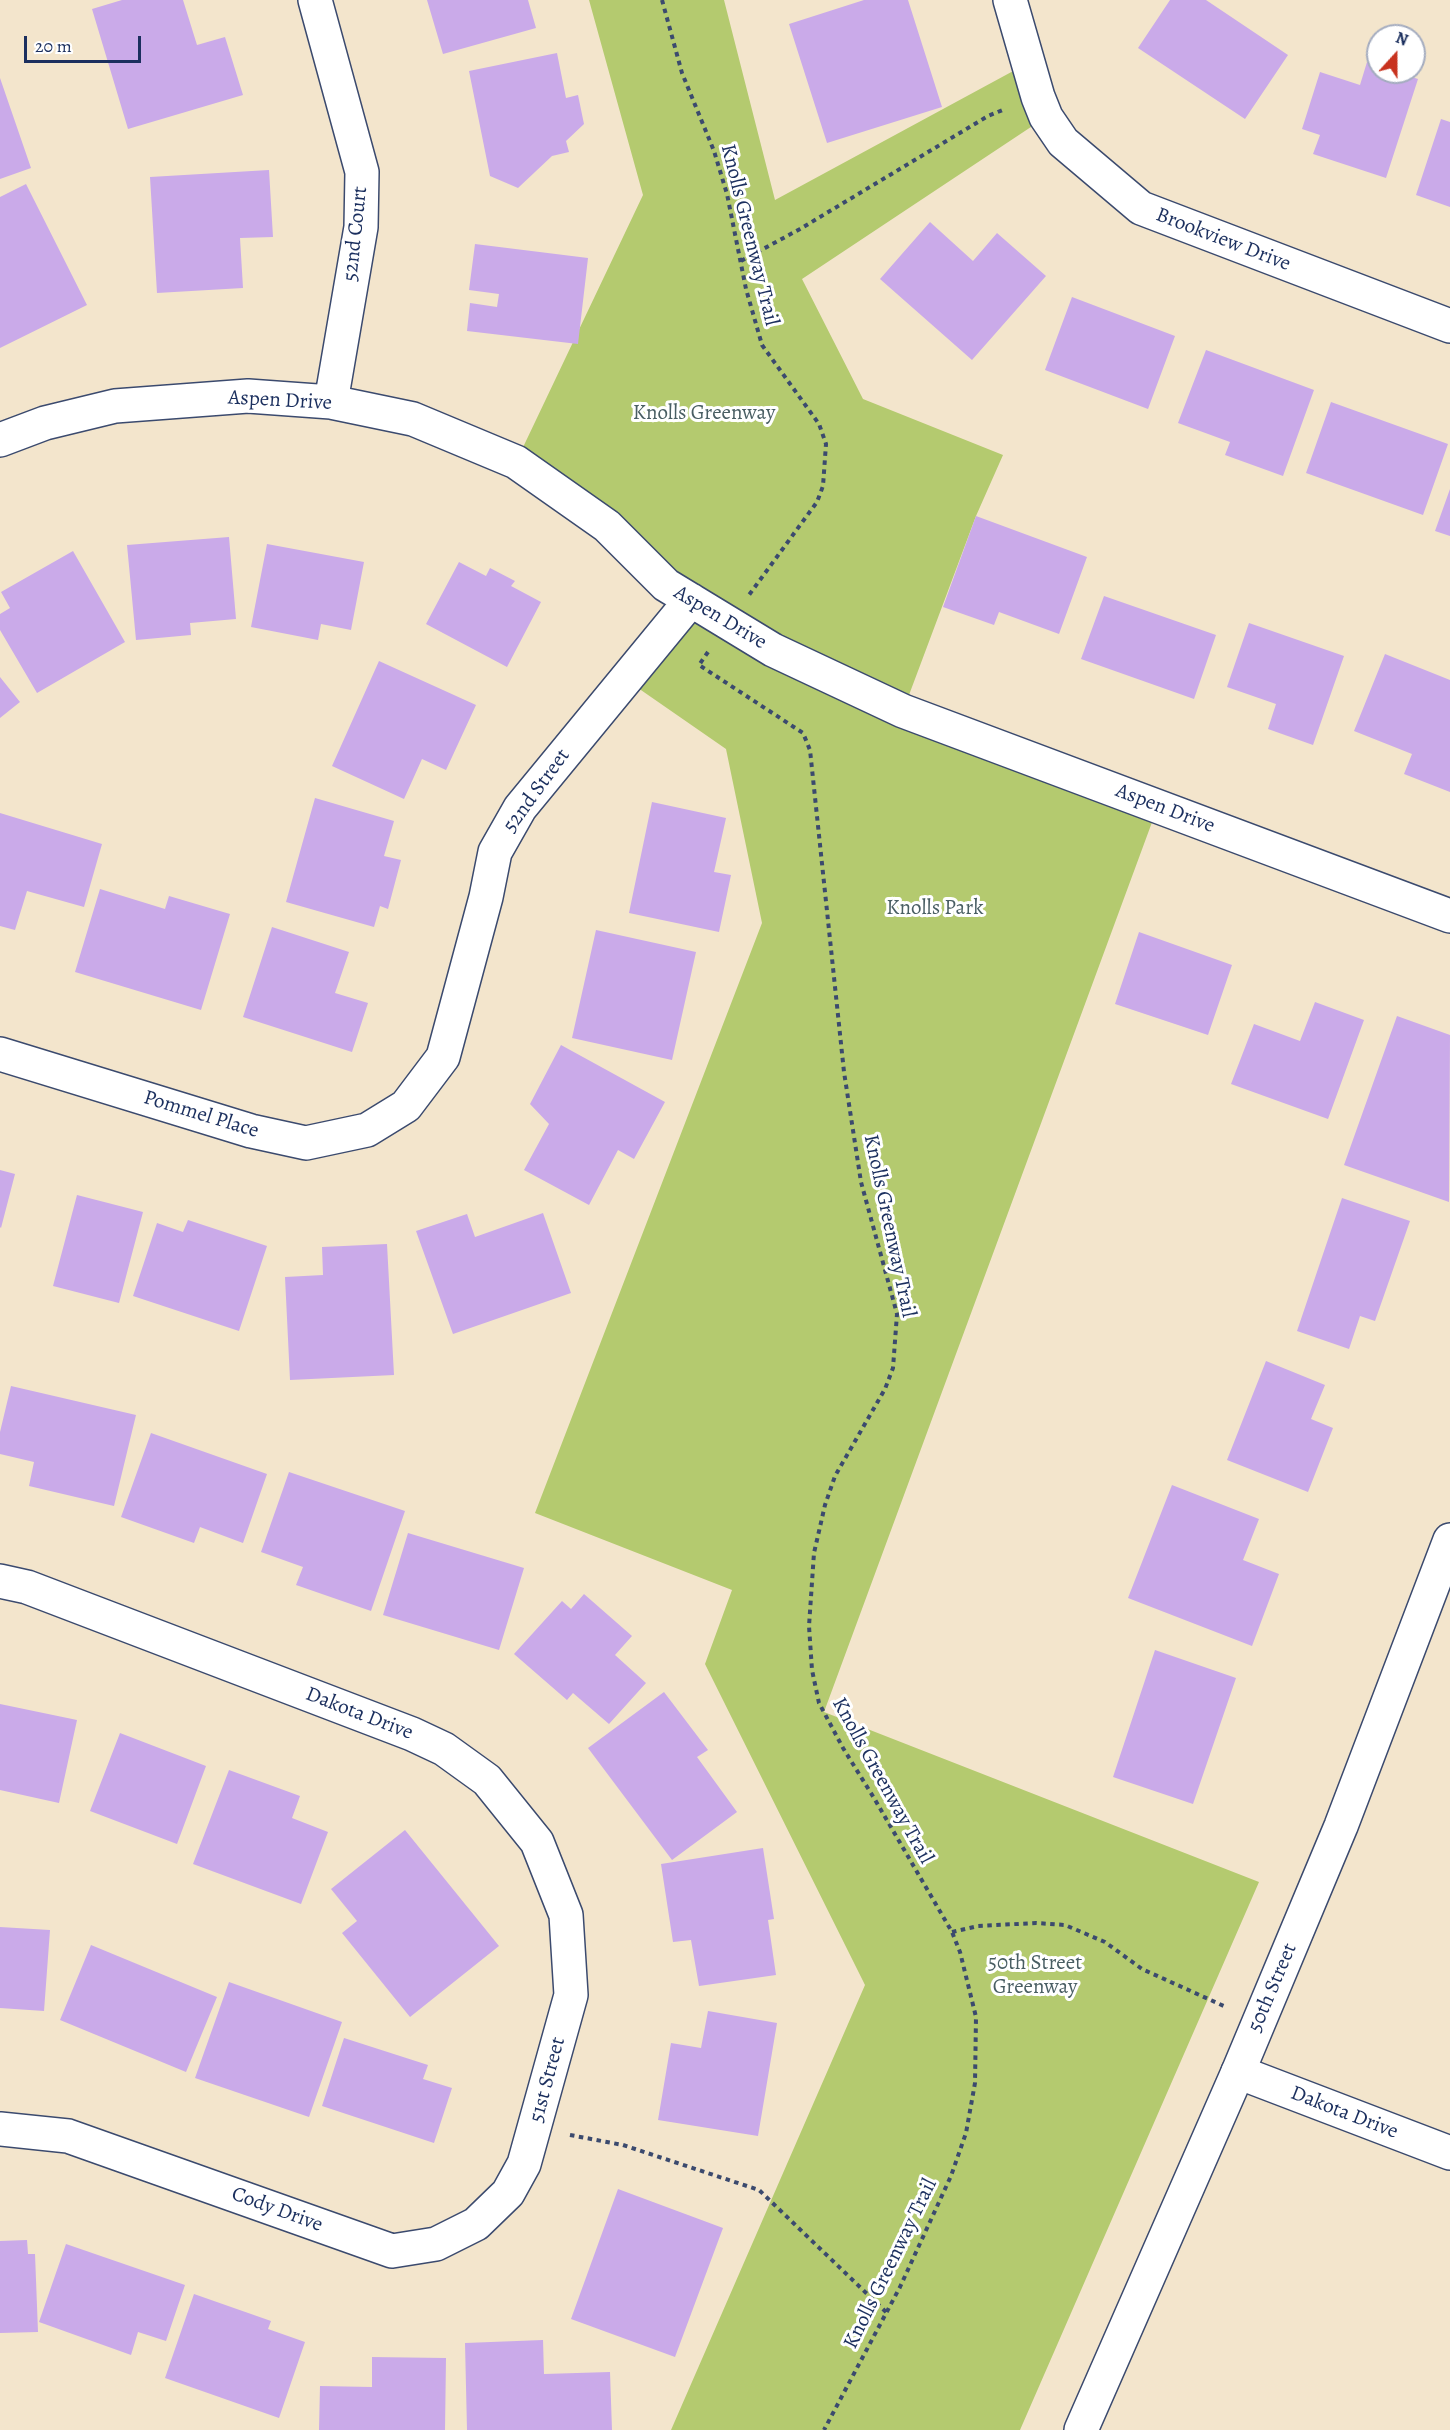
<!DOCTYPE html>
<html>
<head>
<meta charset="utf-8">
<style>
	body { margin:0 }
	#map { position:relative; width:1450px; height:2430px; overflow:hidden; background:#f3e5cc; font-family:Alegreya,serif }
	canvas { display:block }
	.north { position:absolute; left:1366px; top:24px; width:60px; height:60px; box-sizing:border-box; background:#fff; border:2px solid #a4acbf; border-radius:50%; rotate:21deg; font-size:16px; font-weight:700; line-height:24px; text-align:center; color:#1b2f5e }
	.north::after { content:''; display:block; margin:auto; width:21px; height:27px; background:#c8321e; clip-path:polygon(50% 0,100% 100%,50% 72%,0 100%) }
	.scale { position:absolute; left:24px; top:36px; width:117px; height:27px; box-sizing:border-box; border:3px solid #1b2f5e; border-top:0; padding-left:8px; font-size:18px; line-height:21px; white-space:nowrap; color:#1b2f5e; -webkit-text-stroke:4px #fff; paint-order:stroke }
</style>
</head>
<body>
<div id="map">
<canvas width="1450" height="2430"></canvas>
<div class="north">N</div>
<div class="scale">20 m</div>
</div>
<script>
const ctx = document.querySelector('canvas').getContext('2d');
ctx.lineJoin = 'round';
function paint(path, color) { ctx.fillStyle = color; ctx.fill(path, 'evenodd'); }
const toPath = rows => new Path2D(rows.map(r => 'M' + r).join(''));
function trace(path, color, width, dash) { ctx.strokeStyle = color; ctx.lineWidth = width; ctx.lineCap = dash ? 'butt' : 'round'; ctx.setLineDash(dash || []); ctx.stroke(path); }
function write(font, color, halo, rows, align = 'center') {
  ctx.font = font + ' Alegreya,serif'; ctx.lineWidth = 6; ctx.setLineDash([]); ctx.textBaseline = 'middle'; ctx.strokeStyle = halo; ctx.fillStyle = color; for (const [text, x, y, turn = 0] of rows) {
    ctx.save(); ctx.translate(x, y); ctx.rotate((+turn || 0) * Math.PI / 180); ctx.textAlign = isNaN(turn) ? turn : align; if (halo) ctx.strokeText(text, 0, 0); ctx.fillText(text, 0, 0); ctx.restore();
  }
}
const green = toPath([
	[589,0,724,0,775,200,1028,63,1046,117,802,279,863,399,1003,455,976,516,903,711,1158,806,824,1712,1259,1882,1020,2430,671,2430,865,1985,705,1664,732,1590,535,1513,762,923,726,749,625,679,690,600,516,462,643,195]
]);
const building = toPath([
	[122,0,183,0,197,45,225,37,243,95,128,129,92,9],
	[427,0,528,0,536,28,443,54],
	[864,0,908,0,942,107,827,143,789,24],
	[1170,0,1206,0,1288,55,1245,119,1138,48],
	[557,53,566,98,578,95,584,124,566,141,569,152,552,156,518,188,490,176,469,71],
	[1367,62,1378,66,1378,72,1397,72,1418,79,1386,178,1313,154,1320,135,1302,129,1320,72,1360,85],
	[0,78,31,168,0,179],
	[1441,119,1450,122,1450,207,1416,195],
	[269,170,273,237,240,238,243,288,157,293,150,177],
	[26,184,87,305,0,348,0,197],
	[930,222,973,261,997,233,1046,276,972,360,880,279],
	[475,244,588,258,578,344,467,331,470,303,497,307,499,294,469,290],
	[1072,297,1175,336,1148,409,1045,370],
	[1206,350,1314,390,1283,476,1225,455,1230,442,1178,423],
	[1331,402,1448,444,1423,515,1306,473],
	[1450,489,1450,536,1435,531],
	[976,516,1087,557,1059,634,999,612,994,625,943,607],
	[229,537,236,619,190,623,191,635,136,640,127,545],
	[267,544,364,562,351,630,321,624,318,640,251,627],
	[73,551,125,642,37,693,0,630,0,614,10,608,1,592],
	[459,562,486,576,490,568,515,581,511,586,541,602,507,667,426,624],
	[1104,596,1216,635,1194,699,1081,659],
	[1249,623,1344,656,1313,745,1268,729,1276,704,1227,687],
	[1385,654,1450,680,1450,792,1404,774,1412,754,1354,731],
	[379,661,476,705,446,770,422,759,404,799,332,766],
	[0,677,20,702,0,718],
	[315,798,394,821,384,856,401,860,388,909,380,906,374,927,286,902],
	[652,802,726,818,714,872,731,875,719,932,629,913],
	[0,813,102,844,84,907,27,891,15,930,0,926],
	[100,889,165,909,169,896,230,914,201,1010,75,972],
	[272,927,349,952,335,993,368,1003,352,1052,243,1017],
	[596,930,696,952,672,1060,572,1038],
	[1139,932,1232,965,1208,1035,1115,1004],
	[1315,1002,1364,1020,1328,1119,1231,1084,1254,1024,1300,1041],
	[1397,1016,1450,1035,1449,1202,1344,1165],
	[561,1045,665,1102,634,1159,618,1150,589,1205,524,1170,549,1124,530,1104],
	[0,1170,15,1174,1,1228,0,1227],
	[77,1195,143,1212,119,1303,53,1286],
	[1342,1198,1410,1221,1375,1321,1360,1316,1349,1349,1297,1331],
	[543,1213,571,1293,453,1334,416,1231,467,1214,475,1237],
	[188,1220,267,1246,239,1331,133,1296,157,1223,183,1232],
	[387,1244,394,1375,290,1380,285,1277,323,1275,322,1247],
	[1266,1361,1325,1385,1311,1419,1333,1428,1308,1492,1227,1460],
	[11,1386,136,1415,114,1506,29,1486,34,1462,0,1454,0,1432],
	[151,1433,267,1474,243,1543,200,1527,194,1543,121,1517],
	[289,1472,405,1511,371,1611,296,1585,303,1567,261,1552],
	[1172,1485,1259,1519,1243,1560,1279,1574,1252,1646,1128,1598],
	[408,1533,524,1568,499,1650,383,1615],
	[584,1594,632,1636,615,1655,646,1683,609,1724,573,1693,567,1700,514,1654,562,1601,571,1609],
	[1155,1650,1236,1678,1193,1804,1113,1777],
	[664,1692,708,1750,697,1757,737,1812,672,1860,588,1748],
	[0,1704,77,1720,59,1803,0,1790],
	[120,1733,206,1766,177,1844,90,1811],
	[229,1770,300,1796,292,1818,328,1832,301,1904,193,1864],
	[405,1830,499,1946,410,2017,342,1933,357,1921,331,1889],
	[763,1848,774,1919,768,1920,776,1975,699,1986,691,1940,673,1942,661,1864],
	[0,1927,50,1930,44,2011,0,2008],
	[91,1945,217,1997,186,2072,60,2020],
	[229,1982,342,2022,309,2117,195,2078],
	[708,2011,777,2023,758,2136,658,2120,671,2043,701,2048],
	[344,2038,428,2065,423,2079,452,2088,434,2143,322,2106],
	[618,2189,723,2228,675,2357,571,2319],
	[27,2240,28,2254,35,2254,38,2332,0,2333,0,2241],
	[66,2244,185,2285,166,2341,138,2332,131,2355,39,2322],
	[194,2294,271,2321,268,2329,305,2342,279,2418,165,2378],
	[543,2340,544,2374,610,2372,612,2430,467,2430,465,2343],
	[372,2357,446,2358,445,2430,319,2430,320,2386,372,2387]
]);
const path = toPath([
	[662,0,682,73,714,151,727,194,746,289,762,345,819,424,826,444,823,486,817,502,749,595],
	[741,261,800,229,988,116,1005,109],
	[708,652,699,665,803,733,810,750,844,1072,861,1182,897,1314,893,1368,885,1389,835,1476,825,1505,814,1553,809,1626,812,1670,819,1703,843,1748,874,1798,952,1932,960,1952,976,2017,975,2083,966,2133,951,2176,900,2287,824,2430],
	[952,1932,978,1926,1036,1923,1065,1925,1105,1942,1142,1969,1226,2007],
	[570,2135,623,2145,759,2190,887,2313]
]);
const street = toPath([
	[315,0,362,172,361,227,331,402],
	[1010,0,1038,97,1046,117,1063,142,1141,208,1450,326],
	[0,440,45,423,115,406,248,396,331,402,413,419,516,462,607,526,666,585,773,650,903,711,1450,916],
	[0,1054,251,1131,306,1143,367,1130,406,1106,443,1057,486,897,495,852,520,808,691,600],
	[0,1581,27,1587,412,1734,444,1749,487,1780,537,1842,566,1915,571,1995,524,2164,508,2193,476,2224,436,2244,392,2251,68,2136,0,2129],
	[1238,2072,1450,2153]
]);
const secondary = toPath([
	[1081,2430,1238,2072,1341,1826,1450,1540]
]);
const streetNames = [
	["52nd Court",356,234,-84],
	["Knolls Greenway Trail",749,235,76],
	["Brookview Drive",1223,240,21],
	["Aspen Drive",280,401,3],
	["Aspen Drive",720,618,31],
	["52nd Street",537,791,-54],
	["Aspen Drive",1165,809,21],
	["Pommel Place",201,1115,17],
	["Knolls Greenway Trail",889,1226,78],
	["Dakota Drive",359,1714,21],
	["Knolls Greenway Trail",882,1781,61],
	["50th Street",1273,1988,-67],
	["51st Street",548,2080,-75],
	["Dakota Drive",1344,2113,21],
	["Cody Drive",277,2210,20],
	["Knolls Greenway Trail",891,2264,-64]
];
const parkNames = [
	["Knolls Greenway",704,414],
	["Knolls Park",935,909],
	["50th Street",1035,1964],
	["Greenway",1035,1988]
];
paint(green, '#b4ca6f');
paint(building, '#caaae9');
trace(street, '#3b4a6e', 36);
trace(secondary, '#3b4a6e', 36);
trace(path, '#3b4a6e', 4, [4.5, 4.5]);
trace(street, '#fff', 33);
trace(secondary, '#fff', 33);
write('21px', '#1b2f5e', '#fff', streetNames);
write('21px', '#495e63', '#fff', parkNames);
</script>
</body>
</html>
